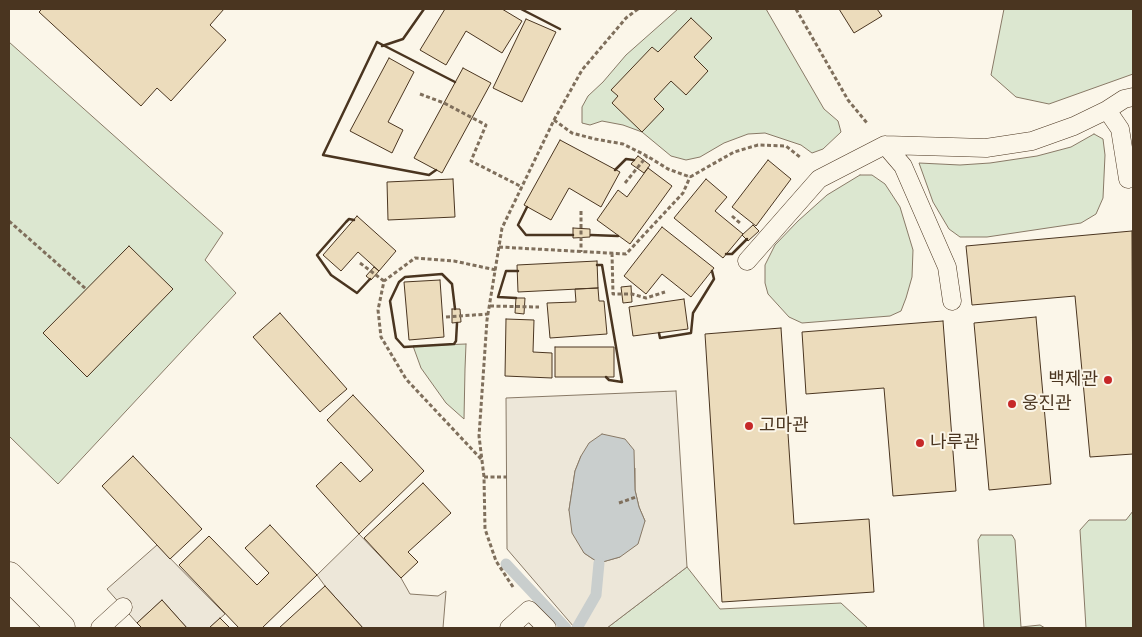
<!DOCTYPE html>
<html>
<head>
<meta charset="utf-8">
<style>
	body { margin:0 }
	#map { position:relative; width:1142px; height:637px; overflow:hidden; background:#fbf6e9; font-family:"Libre Baskerville",serif }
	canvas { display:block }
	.frame { position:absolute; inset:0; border:10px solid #4a3520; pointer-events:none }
</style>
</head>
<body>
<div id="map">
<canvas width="1142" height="637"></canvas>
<div class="frame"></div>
</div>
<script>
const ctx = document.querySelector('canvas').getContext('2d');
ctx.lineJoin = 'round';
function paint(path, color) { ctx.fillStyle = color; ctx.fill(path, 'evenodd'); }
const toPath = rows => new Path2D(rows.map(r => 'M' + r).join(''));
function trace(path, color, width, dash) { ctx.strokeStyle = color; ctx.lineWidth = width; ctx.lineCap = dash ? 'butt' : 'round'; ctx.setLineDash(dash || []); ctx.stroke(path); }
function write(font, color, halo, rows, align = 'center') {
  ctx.font = font + ' "Libre Baskerville","Noto Sans KR",serif'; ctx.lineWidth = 4; ctx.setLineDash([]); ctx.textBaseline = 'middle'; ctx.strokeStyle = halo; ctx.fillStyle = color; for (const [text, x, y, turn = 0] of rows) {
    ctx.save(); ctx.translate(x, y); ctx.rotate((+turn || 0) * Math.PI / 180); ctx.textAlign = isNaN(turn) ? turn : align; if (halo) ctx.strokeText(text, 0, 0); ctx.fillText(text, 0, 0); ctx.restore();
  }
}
const green = toPath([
	[678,9,766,9,824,109,838,121,841,132,823,149,812,153,801,145,765,133,748,134,724,143,700,157,686,160,671,156,642,132,623,125,602,121,590,125,582,123,582,107,588,96,603,82,626,55,678,9],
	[1004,9,1133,9,1133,74,1049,104,1016,97,991,75,1004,9],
	[9,42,223,233,205,260,236,293,58,484,9,436,9,42],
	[1094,134,1103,139,1105,155,1103,198,1096,214,1081,223,987,237,960,237,949,229,933,202,919,163,960,165,990,163,1037,156,1071,147,1094,134],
	[860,175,872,175,885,184,900,207,913,250,912,277,906,298,901,311,890,316,802,323,789,317,768,294,765,283,765,265,775,245,798,221,827,195,860,175],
	[466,344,465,369,464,419,446,403,421,368,413,346,466,344],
	[1133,511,1133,628,1086,628,1080,530,1089,520,1126,520,1133,511],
	[981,535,1012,535,1015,540,1021,627,1040,625,1045,628,984,628,978,540,981,535],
	[687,567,720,609,841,603,868,628,607,628,687,567]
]);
const parking = toPath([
	[676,391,687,567,607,628,582,628,599,597,602,562,620,557,645,521,639,507,635,490,635,468,581,456,575,471,569,510,584,553,596,561,594,594,574,627,507,549,506,398,676,391],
	[359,534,401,578,410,594,438,596,446,591,443,628,363,628,325,586,317,575,359,534],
	[157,545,225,614,209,628,187,628,162,600,137,623,107,589,157,545]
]);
const water = toPath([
	[602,434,625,439,634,450,635,490,639,507,645,521,638,544,620,557,599,563,584,553,572,533,569,510,575,471,581,456,589,443,602,434]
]);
const stream = toPath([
	[506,564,566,628],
	[577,628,596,595,599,563]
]);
const building = toPath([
	[42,9,224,9,210,25,226,40,171,101,157,88,141,106,39,12,42,9],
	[445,9,502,9,522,21,502,53,466,31,446,65,420,50,445,9],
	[839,9,877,9,882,16,854,33,839,9],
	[691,18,712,38,694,57,708,71,686,95,671,81,654,99,664,109,642,132,612,103,618,96,611,90,652,47,658,52,691,18],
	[526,19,556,32,522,102,493,88,526,19],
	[389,58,414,72,388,122,403,130,392,153,350,131,389,58],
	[463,68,491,83,442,173,414,158,463,68],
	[560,140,620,172,601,207,569,188,551,220,524,205,560,140],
	[638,156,650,165,644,173,631,164,638,156],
	[768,160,791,179,756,226,732,207,768,160],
	[648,168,672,186,630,244,597,220,618,190,627,197,648,168],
	[453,179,455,217,388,220,387,182,453,179],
	[706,179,727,197,715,211,743,234,723,258,674,218,706,179],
	[357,216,396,251,379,271,358,252,341,271,323,255,357,216],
	[753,225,759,231,748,241,742,235,753,225],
	[662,227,714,268,691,297,662,274,646,294,624,276,662,227],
	[573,228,590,229,590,237,573,238,573,228],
	[1132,231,1133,454,1090,457,1075,296,972,305,966,246,1132,231],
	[129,246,173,289,87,377,43,333,129,246],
	[597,261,598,288,518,292,517,265,597,261],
	[374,267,379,271,371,280,366,276,374,267],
	[440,280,444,337,409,340,404,282,440,280],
	[631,286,632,302,623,303,621,287,631,286],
	[598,288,599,301,604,301,607,334,550,338,547,303,576,302,575,289,598,288],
	[516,298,525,298,524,314,515,313,516,298],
	[684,299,688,329,633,336,629,307,684,299],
	[452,309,460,309,461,322,452,323,452,309],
	[280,313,347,389,320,412,253,337,280,313],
	[1036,317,1051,484,989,490,974,323,1036,317],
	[506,319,534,320,533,352,552,353,552,378,505,376,506,319],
	[943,321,956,491,893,496,884,388,806,394,802,332,943,321],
	[781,328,794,524,869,519,874,592,722,602,705,334,781,328],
	[555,347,614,347,614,377,555,377,555,347],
	[353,395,424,471,359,534,316,486,341,462,360,482,373,470,327,420,353,395],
	[133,456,202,529,170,559,102,486,133,456],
	[423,483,451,513,408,552,418,562,401,578,364,538,423,483],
	[270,525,317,575,262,628,239,628,179,565,209,536,257,585,269,573,245,548,270,525],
	[325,586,363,628,279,628,325,586],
	[162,600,187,628,142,628,137,623,162,600],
	[220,618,230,628,209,628,220,618]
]);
const path = toPath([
	[796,9,848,100,867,123],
	[420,94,444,103,486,125,471,161,522,187],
	[554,120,572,133,595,139,623,144,647,156,668,169,690,177,734,152,758,145,786,146,801,158],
	[625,183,647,156],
	[581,211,581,252],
	[732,216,741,224],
	[9,221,86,289],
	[499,247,626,254,683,193,690,177],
	[612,253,613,294,632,294,646,298,665,292],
	[360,263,384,281],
	[490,306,539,307],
	[446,317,488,314],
	[481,459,406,379,381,337,378,310,384,281,415,258,454,261,496,270],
	[484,477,507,477],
	[619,503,636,497],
	[513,587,496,561,485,529,484,477,479,436,487,320,502,228,554,120,582,70,626,18,638,9]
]);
const service = toPath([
	[1107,110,1120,129,1128,179],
	[885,145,903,166,947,267,952,301],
	[747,261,819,179,885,145,986,148,1032,141,1074,126,1107,110,1124,99,1133,97],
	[100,628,123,607],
	[509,628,529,610,547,628]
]);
const tertiary = toPath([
	[9,576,61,628]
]);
const wall = toPath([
	[521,9,560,29],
	[382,46,403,39,424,9],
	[436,170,429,175,323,155,377,42,455,82],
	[615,170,626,159,634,160],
	[527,207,518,225,526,235,573,235],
	[354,220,349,219,346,222,317,255,331,275,357,293,370,279],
	[591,235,618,236],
	[726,254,732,254,747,239],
	[597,265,602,265,622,382,609,380,606,377],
	[516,298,498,297,506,271,518,271],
	[455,309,452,284,442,274,405,277,399,282,390,301,396,338,404,347,454,344,456,341,457,323],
	[659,333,660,338,691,333,693,313,714,279,712,271]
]);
const markers = [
	[1108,380,5,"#c62828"],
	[1012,404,5,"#c62828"],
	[749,426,5,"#c62828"],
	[920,443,5,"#c62828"]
];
const poiNames = [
	["백제관",1098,380,"right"],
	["웅진관",1022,404],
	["고마관",759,426],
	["나루관",930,443]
];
paint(green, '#dce7d0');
trace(green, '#887966', 1);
paint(parking, '#ede7d9');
trace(parking, '#887966', 1);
paint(water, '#c9cecd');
trace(water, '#887966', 1);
trace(stream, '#c9cecd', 11);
paint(building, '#ecdcbc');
trace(building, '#4a3520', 1);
trace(service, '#4a3520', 19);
trace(tertiary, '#4a3520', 29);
trace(path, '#7f6f5c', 3, [4, 2.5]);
trace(service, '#fbf6e9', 18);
trace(tertiary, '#fbf6e9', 28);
trace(wall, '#4a3520', 2.5);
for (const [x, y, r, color] of markers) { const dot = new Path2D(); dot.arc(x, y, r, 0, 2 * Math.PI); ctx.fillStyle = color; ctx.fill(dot); trace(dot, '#fbf6e9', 2); }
write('18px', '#4a3520', '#fbf6e9', poiNames, 'left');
</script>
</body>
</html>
